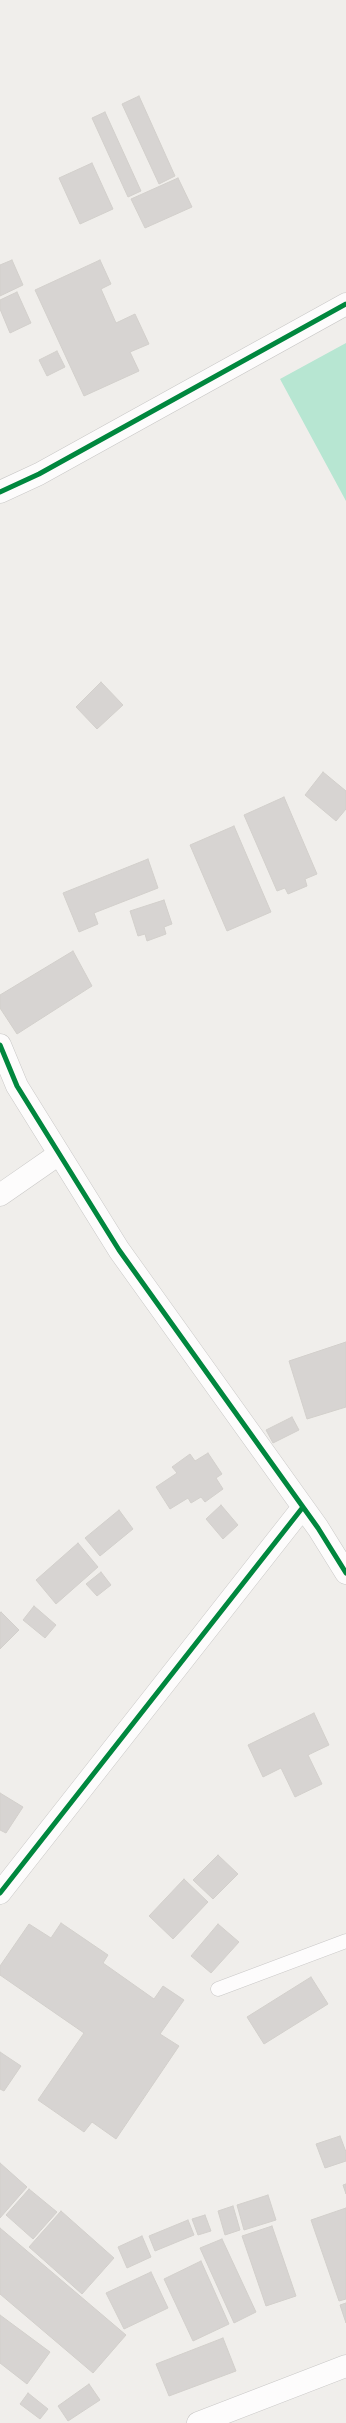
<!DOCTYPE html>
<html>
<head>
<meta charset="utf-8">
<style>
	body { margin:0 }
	canvas { display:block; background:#f0eeeb }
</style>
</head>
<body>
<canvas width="346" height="2423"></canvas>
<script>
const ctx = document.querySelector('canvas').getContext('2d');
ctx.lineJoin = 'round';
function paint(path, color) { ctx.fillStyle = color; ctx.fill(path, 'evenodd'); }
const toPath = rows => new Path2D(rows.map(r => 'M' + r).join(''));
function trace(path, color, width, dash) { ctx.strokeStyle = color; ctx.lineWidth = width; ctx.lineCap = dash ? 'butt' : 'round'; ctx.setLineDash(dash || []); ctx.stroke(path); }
const pitch = toPath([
	[346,343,346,501,280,379]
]);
const building = toPath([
	[139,96,175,176,159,184,122,104,139,96],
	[105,112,141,191,128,197,92,118,105,112],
	[92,163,113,209,80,224,59,178,92,163],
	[178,178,192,207,145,228,131,199,178,178],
	[12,260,23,285,0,296,0,265,12,260],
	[100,260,111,284,101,289,116,323,135,314,149,344,130,352,139,371,84,396,35,290,100,260],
	[17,292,31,323,10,333,0,309,0,300,17,292],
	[57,351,65,367,47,376,39,360,57,351],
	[101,682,123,705,97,729,76,707,101,682],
	[323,772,346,791,346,809,336,821,305,795,323,772],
	[284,797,317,874,305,879,307,886,288,894,285,888,277,891,244,815,284,797],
	[234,826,271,912,227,931,190,845,234,826],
	[148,859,158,888,94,913,98,924,79,932,63,893,148,859],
	[164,900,172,924,164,927,166,934,147,941,145,934,138,936,130,911,164,900],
	[73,951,92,986,17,1034,0,1008,0,995,73,951],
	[346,1342,346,1407,307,1419,289,1361,346,1342],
	[292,1417,299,1430,273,1443,266,1430,292,1417],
	[208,1453,222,1474,216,1478,223,1489,205,1502,201,1497,191,1503,188,1498,170,1509,156,1487,177,1473,172,1467,190,1454,195,1461,208,1453],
	[221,1505,238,1525,223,1539,206,1519,221,1505],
	[119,1510,133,1529,100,1556,85,1538,119,1510],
	[78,1543,98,1567,56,1604,36,1580,78,1543],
	[101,1572,111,1585,97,1596,86,1584,101,1572],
	[34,1606,56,1625,45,1638,23,1620,34,1606],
	[1,1612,19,1630,0,1649,0,1613,1,1612],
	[314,1713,329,1745,308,1755,322,1784,295,1797,281,1768,263,1777,248,1745,314,1713],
	[0,1793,23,1807,6,1833,0,1830,0,1793],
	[218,1855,238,1874,213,1899,193,1880,218,1855],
	[184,1879,208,1902,173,1939,149,1916,184,1879],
	[61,1923,108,1955,103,1963,154,1999,163,1986,184,2000,160,2034,179,2046,116,2139,92,2122,84,2132,38,2100,84,2033,0,1975,0,1966,29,1924,51,1938,61,1923],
	[218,1924,239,1942,211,1973,191,1956,218,1924],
	[311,1977,328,2004,264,2044,247,2017,311,1977],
	[0,2052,21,2066,4,2091,0,2089,0,2052],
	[340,2136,346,2152,346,2161,325,2168,316,2144,340,2136],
	[0,2163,27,2187,0,2218,0,2163],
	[346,2184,346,2194,343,2185,346,2184],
	[29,2189,57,2212,33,2239,6,2215,29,2189],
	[268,2195,276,2220,244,2230,237,2205,268,2195],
	[233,2206,240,2230,225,2235,218,2211,233,2206],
	[346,2208,346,2299,339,2301,311,2220,346,2208],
	[61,2211,114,2258,82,2294,29,2247,61,2211],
	[205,2215,211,2231,198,2235,192,2219,205,2215],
	[188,2220,194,2235,155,2251,149,2236,188,2220],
	[272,2226,296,2296,266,2306,242,2236,272,2226],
	[0,2228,126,2335,93,2373,0,2294,0,2228],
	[142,2236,151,2257,127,2268,118,2247,142,2236],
	[222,2239,256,2312,234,2323,200,2248,222,2239],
	[201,2261,229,2324,193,2341,164,2279,201,2261],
	[151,2272,168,2308,124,2329,106,2293,151,2272],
	[346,2303,346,2323,340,2305,346,2303],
	[0,2315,50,2352,27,2384,0,2363,0,2315],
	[223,2338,236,2371,169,2396,156,2364,223,2338],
	[89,2384,100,2400,68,2421,58,2406,89,2384],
	[28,2393,48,2409,40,2419,20,2404,28,2393]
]);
const service = toPath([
	[218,1989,346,1941]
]);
const minor = toPath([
	[0,492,39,474,346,304],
	[0,1045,17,1086,119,1250,318,1528,346,1573],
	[0,1195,59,1154],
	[0,1893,303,1507],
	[198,2423,346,2366]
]);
const cycleway = toPath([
	[0,492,39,474,346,304],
	[0,1045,17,1086,119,1250,318,1528,346,1573],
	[0,1893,303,1507]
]);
paint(pitch, '#b7e6d2');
paint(building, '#d7d4d2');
trace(building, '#d3d0cc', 1);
trace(service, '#c9c8c7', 15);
trace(minor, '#c9c8c7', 23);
trace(service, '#fdfcfc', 14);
trace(minor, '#fdfcfc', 22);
trace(cycleway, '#00873e', 5);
</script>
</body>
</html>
